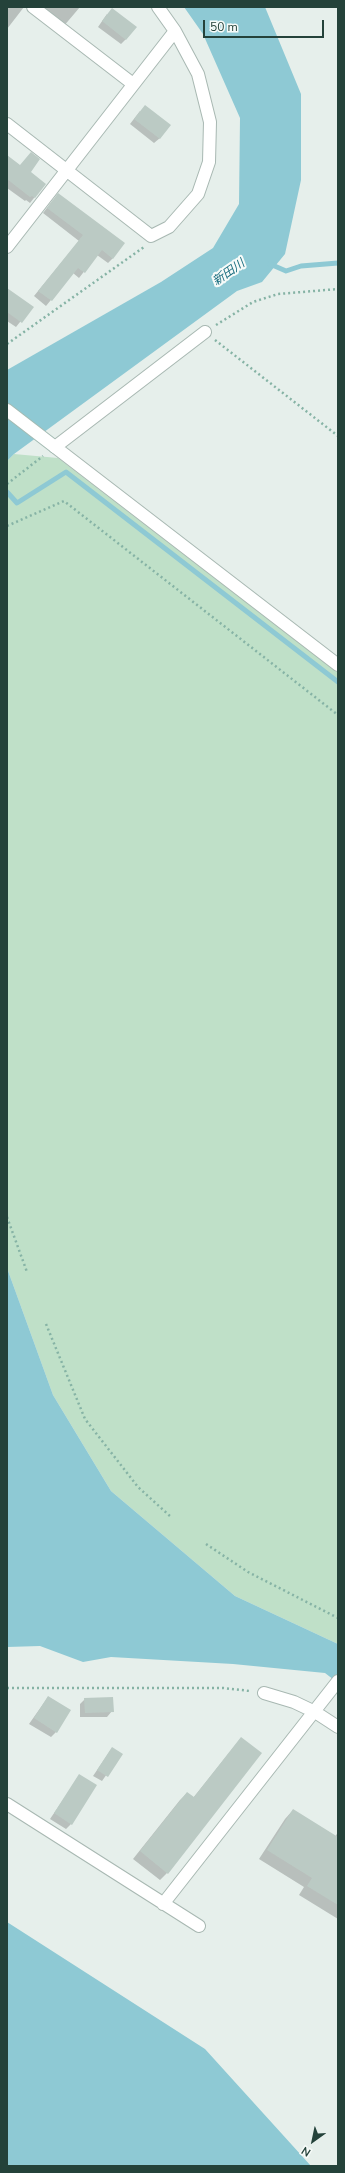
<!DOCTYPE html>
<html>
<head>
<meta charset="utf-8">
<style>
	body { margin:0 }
	#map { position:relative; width:345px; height:2173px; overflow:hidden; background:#e6efeb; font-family:"Nunito Sans",sans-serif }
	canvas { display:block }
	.frame { position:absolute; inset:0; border:8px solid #24423a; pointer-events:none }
	.north { position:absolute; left:293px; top:2121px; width:40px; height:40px; -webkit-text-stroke:3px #f7fbf9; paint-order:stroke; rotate:213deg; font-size:11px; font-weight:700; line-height:16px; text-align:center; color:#24423a }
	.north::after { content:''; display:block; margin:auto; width:14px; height:18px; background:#24423a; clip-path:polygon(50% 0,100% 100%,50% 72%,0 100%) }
	.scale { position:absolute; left:203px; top:20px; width:121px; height:18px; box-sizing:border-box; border:2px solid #24423a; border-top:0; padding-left:5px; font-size:12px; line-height:14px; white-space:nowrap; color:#24423a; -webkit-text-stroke:3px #f7fbf9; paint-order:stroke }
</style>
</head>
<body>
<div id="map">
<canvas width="345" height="2173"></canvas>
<div class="frame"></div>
<div class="north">N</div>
<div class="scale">50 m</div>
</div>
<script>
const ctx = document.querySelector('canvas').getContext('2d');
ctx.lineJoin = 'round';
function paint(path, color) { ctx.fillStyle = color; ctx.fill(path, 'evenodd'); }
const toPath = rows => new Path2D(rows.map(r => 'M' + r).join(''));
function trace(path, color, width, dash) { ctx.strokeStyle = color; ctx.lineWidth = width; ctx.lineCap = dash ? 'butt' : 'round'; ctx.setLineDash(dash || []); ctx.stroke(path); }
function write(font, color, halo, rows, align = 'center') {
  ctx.font = font + ' "Nunito Sans","Noto Sans JP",sans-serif'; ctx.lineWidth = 4; ctx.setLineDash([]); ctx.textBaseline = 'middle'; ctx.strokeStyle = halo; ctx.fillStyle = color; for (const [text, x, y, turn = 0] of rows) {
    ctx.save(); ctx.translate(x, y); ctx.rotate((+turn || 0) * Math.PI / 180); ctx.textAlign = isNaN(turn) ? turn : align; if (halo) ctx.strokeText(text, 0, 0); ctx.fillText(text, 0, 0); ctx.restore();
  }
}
const green = toPath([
	[14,454,58,458,338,673,338,1644,235,1596,111,1491,53,1395,7,1268,7,461]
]);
const water = toPath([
	[184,7,265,7,301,94,301,180,285,254,262,282,237,291,14,454,7,461,7,370,161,282,213,248,239,204,240,118,203,34],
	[7,1268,53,1395,111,1491,235,1596,338,1644,338,1683,325,1673,233,1664,111,1657,83,1662,40,1646,7,1647],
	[7,1922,205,2049,311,2166,7,2166]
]);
const shadow = toPath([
	[7,7,24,7,7,29],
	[37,7,80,7,63,27],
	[107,14,126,39,121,44,98,27],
	[140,111,160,138,154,143,130,124],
	[7,156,45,184,30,203,26,200,25,201,7,188],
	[53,200,113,258,108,263,97,255,79,278,73,273,46,306,34,296,79,241,43,213],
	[7,289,32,307,16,327,7,321],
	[48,1697,56,1732,51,1737,29,1724],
	[85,1699,112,1711,107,1717,80,1717,80,1704],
	[241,1738,167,1873,160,1880,133,1859,180,1800,187,1793,193,1798],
	[112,1748,121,1754,102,1781,93,1776],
	[80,1775,71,1824,66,1829,50,1819],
	[293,1810,335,1837,338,1832,338,1919,299,1895,304,1887,259,1859,285,1819]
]);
const stream = toPath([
	[270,264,286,271,301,266,338,263],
	[7,492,17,503,66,472,338,682]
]);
const building = toPath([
	[112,8,137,27,126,40,102,21],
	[145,105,171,125,160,139,134,119],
	[31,152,40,159,31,172,46,184,35,198,32,196,30,197,7,179,7,155,20,165],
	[58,193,125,243,113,259,102,250,85,273,78,268,52,301,38,291,83,235,47,208],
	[7,288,34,307,22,323,7,312],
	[48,1696,71,1710,57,1733,34,1718],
	[113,1697,114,1712,85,1713,84,1698],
	[241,1737,262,1753,168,1874,140,1851,187,1792,194,1797],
	[112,1747,123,1754,108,1777,97,1770],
	[79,1774,97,1785,72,1825,54,1813],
	[293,1809,338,1837,338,1905,307,1886,312,1878,267,1850]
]);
const path = toPath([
	[216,325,253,302,278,294,338,289],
	[215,340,338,436],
	[7,344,144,247],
	[7,484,43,456],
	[7,526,64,501,338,715],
	[7,1217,27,1272],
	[46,1324,85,1419,138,1487,171,1517],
	[206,1544,248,1572,338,1618],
	[7,1688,223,1688,250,1691]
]);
const street = toPath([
	[33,7,133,84],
	[7,124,151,236,169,227,198,194,209,162,210,122,198,74,175,31],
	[7,247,175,31,158,7],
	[205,332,55,447,338,665],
	[264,1693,294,1702,315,1712,338,1727],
	[7,1804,199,1926],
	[163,1904,338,1681]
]);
const secondary = toPath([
	[7,410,55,447]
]);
const waterNames = [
	["新田川",229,273,-35]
];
paint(green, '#bfe0c8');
paint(water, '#8ec9d4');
paint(shadow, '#0003');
trace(stream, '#8ec9d4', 5);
paint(building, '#bbcac4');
trace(street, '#a8b8b2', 14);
trace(secondary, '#a4bbb3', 14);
trace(path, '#86b3a5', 2.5, [2, 3]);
trace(street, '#fff', 12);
trace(secondary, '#fff', 12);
write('italic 12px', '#1c6f80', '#f7fbf9', waterNames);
</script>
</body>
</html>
